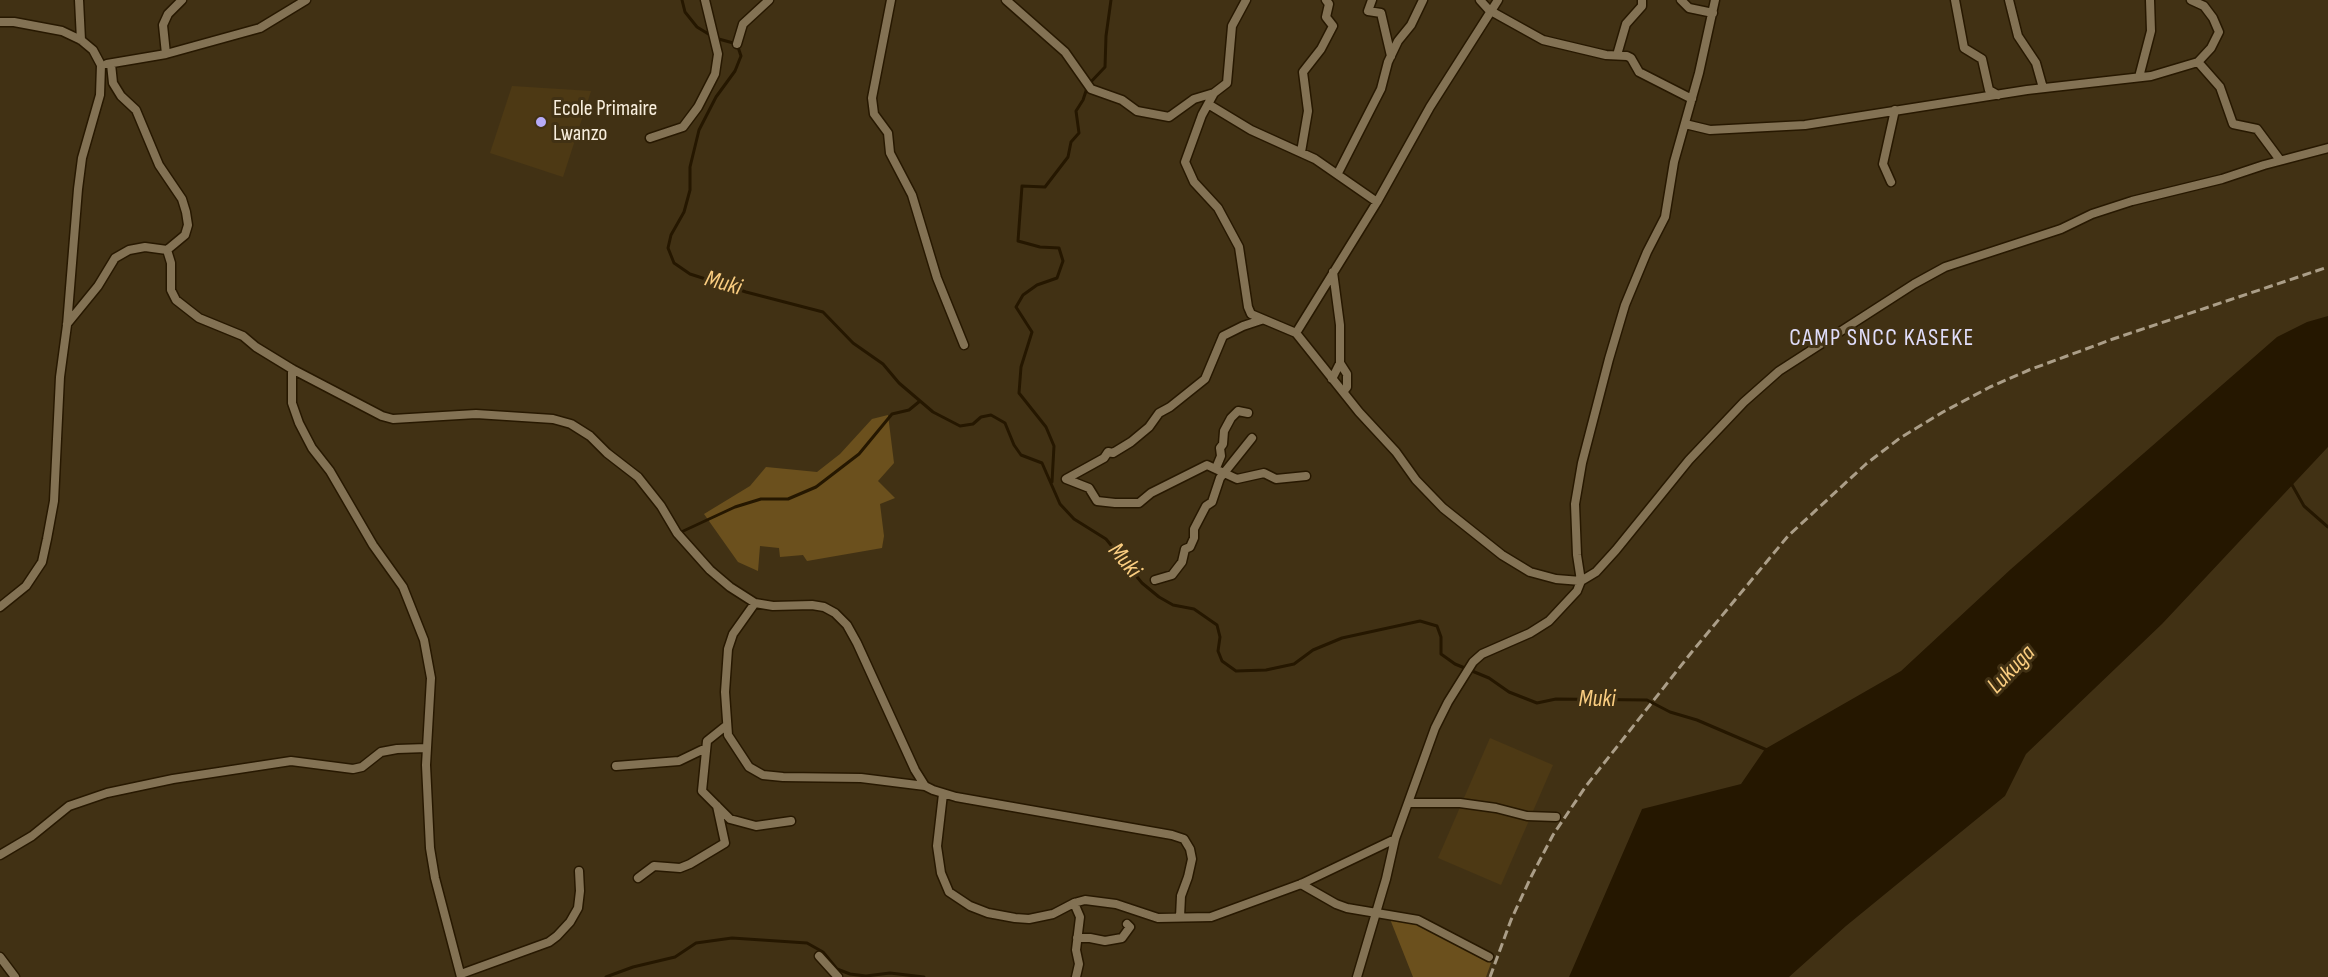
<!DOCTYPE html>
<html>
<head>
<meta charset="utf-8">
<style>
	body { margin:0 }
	canvas { display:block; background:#413114 }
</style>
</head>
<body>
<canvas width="2328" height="977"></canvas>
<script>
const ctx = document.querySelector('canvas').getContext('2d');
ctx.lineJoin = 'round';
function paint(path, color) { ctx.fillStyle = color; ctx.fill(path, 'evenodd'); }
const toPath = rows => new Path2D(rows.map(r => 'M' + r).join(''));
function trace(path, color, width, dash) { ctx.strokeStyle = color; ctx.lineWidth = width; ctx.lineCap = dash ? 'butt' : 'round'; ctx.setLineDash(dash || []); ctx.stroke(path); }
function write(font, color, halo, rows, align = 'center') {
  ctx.font = font + ' "Sofia Sans Condensed",sans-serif'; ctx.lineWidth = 6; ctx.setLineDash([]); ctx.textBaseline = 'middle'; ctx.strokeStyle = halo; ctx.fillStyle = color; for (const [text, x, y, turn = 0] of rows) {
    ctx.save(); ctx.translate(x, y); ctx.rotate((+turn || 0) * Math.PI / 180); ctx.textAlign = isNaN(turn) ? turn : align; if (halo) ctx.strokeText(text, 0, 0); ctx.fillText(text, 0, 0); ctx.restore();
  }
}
const built = toPath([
	[512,86,591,91,563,177,490,153],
	[1490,738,1553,765,1501,885,1438,858]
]);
const green = toPath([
	[888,415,894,463,878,481,895,498,880,504,884,536,882,548,807,561,803,555,780,557,779,548,760,546,758,571,738,562,704,514,750,486,766,467,817,472,840,454,872,419],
	[1390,919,1424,925,1491,963,1486,977,1413,977]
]);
const water = toPath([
	[2328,316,2328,447,2162,624,2026,754,2005,796,1846,926,1789,977,1569,977,1642,809,1741,784,1765,749,1901,671,2011,569,2277,337,2307,322]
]);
const stream = toPath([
	[682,0,685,12,697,27,715,38,737,44,741,56,735,71,716,97,699,130,690,167,690,190,684,212,671,235,668,248,674,263,690,274,746,292,823,312,853,343,883,364,899,383,933,412,960,426,973,424,981,417,991,415,1005,423,1014,445,1021,455,1042,463,1060,504,1074,519,1106,539,1142,583,1159,597,1173,605,1194,609,1217,625,1220,637,1218,651,1222,661,1236,671,1266,670,1294,664,1313,650,1342,638,1420,621,1437,626,1441,637,1441,654,1455,664,1489,678,1509,692,1537,703,1556,699,1647,700,1670,712,1697,720,1767,750],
	[1052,482,1054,446,1046,427,1019,393,1021,367,1032,332,1016,307,1023,295,1037,285,1057,278,1063,261,1059,248,1040,247,1018,241,1022,186,1045,187,1068,157,1071,142,1079,133,1076,111,1083,100,1088,85,1105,67,1106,36,1111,0],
	[2291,483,2304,506,2328,527],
	[679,533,735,507,761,499,788,499,816,487,859,454,892,414,909,410,920,401],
	[606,977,633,967,675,957,696,943,732,938,807,943,823,952,837,969,850,974,866,976,890,973,924,977]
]);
const street = toPath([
	[79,0,81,40],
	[891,0,872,98,874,114,888,133,890,153,912,195,937,278,964,345],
	[1006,0,1065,52,1091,89,1122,100,1137,111,1169,117,1194,99,1214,93],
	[1246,0,1232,26,1227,83,1214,93,1202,115,1185,162,1194,182,1218,208,1239,247,1248,307,1251,314,1296,333,1359,412,1396,452,1416,480,1443,508,1502,555,1530,572,1556,579,1581,581,1596,572,1616,550,1689,460,1744,402,1779,371,1914,284,1945,267,2061,229,2092,214,2132,201,2222,179,2264,165,2328,148],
	[1372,0,1368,11,1381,13,1391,56],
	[1480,0,1489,10,1543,40,1606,55,1627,56,1631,58,1639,72,1692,99],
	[1681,0,1689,8,1713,13],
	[1955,0,1964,48,1982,59,1989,90,1998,95],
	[2009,0,2018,36,2036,63,2043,88],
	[0,22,14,22,62,31,81,40,93,50,101,65,100,95,82,158,78,189,67,325,60,377,54,501,47,539,42,562,26,586,0,607],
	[737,44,743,24,769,0],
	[166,54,163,25,168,14,182,0],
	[1617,55,1626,24,1642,6,1642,0],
	[2198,62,2220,87,2233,124,2257,129,2280,160],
	[107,64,166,54,260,28,306,0],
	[111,64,113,83,121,96,136,110,159,165,182,199,186,212,188,225,185,235,167,250],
	[2139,77,2151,31,2150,0],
	[1208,104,1251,130,1315,159,1377,202],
	[1685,124,1710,130,1805,125,2027,90,2151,76,2198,62,2211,48,2219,32,2213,18,2204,6,2191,0],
	[650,138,683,127,698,107,715,74,718,54,705,0],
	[1301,152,1308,111,1303,72,1321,49,1333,26,1326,17,1329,4,1326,0],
	[1338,173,1381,89,1388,62,1398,41,1411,25,1423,0],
	[1891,182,1883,164,1895,110],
	[167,250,171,263,171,290,176,300,199,318,243,336,256,347,292,369,382,416,393,419,476,414,553,419,571,424,590,436,607,453,638,477,661,506,677,533,710,570,730,587,755,603,773,606,812,605,824,607,835,613,847,625,857,643,915,770,925,786,933,790,956,797,1172,835,1184,839,1190,849,1192,859,1188,877,1181,896,1180,917],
	[1333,272,1340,325,1340,363],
	[1261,320,1243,326,1223,336,1205,379,1170,407,1159,413,1149,427,1131,442,1113,453,1108,452,1104,458,1066,479,1089,488,1097,501,1115,503,1139,503,1151,493,1207,465,1237,479,1264,473,1276,479,1306,476],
	[67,324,98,286,115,258,129,250,145,247,167,250],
	[1296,333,1377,202,1430,107,1498,0],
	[292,369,292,403,299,423,312,448,330,471,373,545,403,587,424,640,431,678,426,765,430,848,435,878,461,977],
	[1332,379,1340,363,1347,374,1347,387,1343,392],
	[1216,468,1221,456,1220,448,1223,444,1224,431,1231,418,1238,411,1248,413],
	[1155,580,1172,575,1182,562,1185,549,1190,547,1194,538,1194,529,1206,506,1212,502,1220,478,1252,438],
	[755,603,733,634,728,649,725,692,728,735,749,767,763,775,783,777,861,778,925,786],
	[727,725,707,741,702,791,730,819,756,826,791,821],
	[616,766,679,761,706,748],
	[943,794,937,846,941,873,949,892,970,906,988,913,1015,918,1029,919,1053,914,1074,903,1085,900,1116,904,1158,918,1211,917,1301,884,1395,839],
	[1409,803,1460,803,1496,808,1527,816,1556,817],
	[0,855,32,836,69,806,107,793,173,779,291,761,353,769,362,767,381,752,397,749,427,748],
	[638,878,654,866,680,868,690,864,725,843,717,806],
	[1301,884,1336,904,1347,908,1418,920,1489,957],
	[1074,903,1080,917,1076,950,1079,964,1076,977],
	[1077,938,1090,938,1105,941,1122,938,1130,927,1127,924],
	[819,956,838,977],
	[0,957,15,977],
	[461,974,549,942,557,936,570,922,578,908,580,891,579,871],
	[1357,977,1386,879,1395,839,1435,728,1448,702,1473,662,1482,654,1530,633,1549,621,1577,591,1581,581,1577,555,1575,504,1582,463,1609,359,1625,305,1647,252,1665,217,1674,162,1699,73,1715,0]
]);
const rail = toPath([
	[1490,977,1511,920,1531,877,1553,835,1586,786,1691,653,1788,536,1866,464,1900,438,1943,412,1990,387,2029,370,2113,339,2328,267]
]);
const markers = [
	[541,122,6,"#b7abf8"]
];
const poiNames = [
	["Ecole Primaire",553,109],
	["Lwanzo",553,134]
];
const waterNames = [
	["Muki",723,284,16],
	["Muki",1124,561,50],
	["Lukuga",2012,670,-46],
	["Muki",1597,700]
];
const neighbourhoodNames = [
	["CAMP SNCC KASEKE",1882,339]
];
paint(built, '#4d3914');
paint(green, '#6b501d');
paint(water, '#251700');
trace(stream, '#251700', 3);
trace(street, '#271800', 11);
trace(street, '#837254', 8);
trace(rail, '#ab9e88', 3, [9, 4.5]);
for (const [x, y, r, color] of markers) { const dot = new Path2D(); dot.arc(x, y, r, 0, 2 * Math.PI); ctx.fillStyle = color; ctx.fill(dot); trace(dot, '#413114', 2); }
write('22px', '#f8eedd', '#413114', poiNames, 'left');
write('italic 24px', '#facd80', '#413114', waterNames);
ctx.letterSpacing = '1.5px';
write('24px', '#e0ddfa', '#413114', neighbourhoodNames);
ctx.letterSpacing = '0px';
</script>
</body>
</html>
